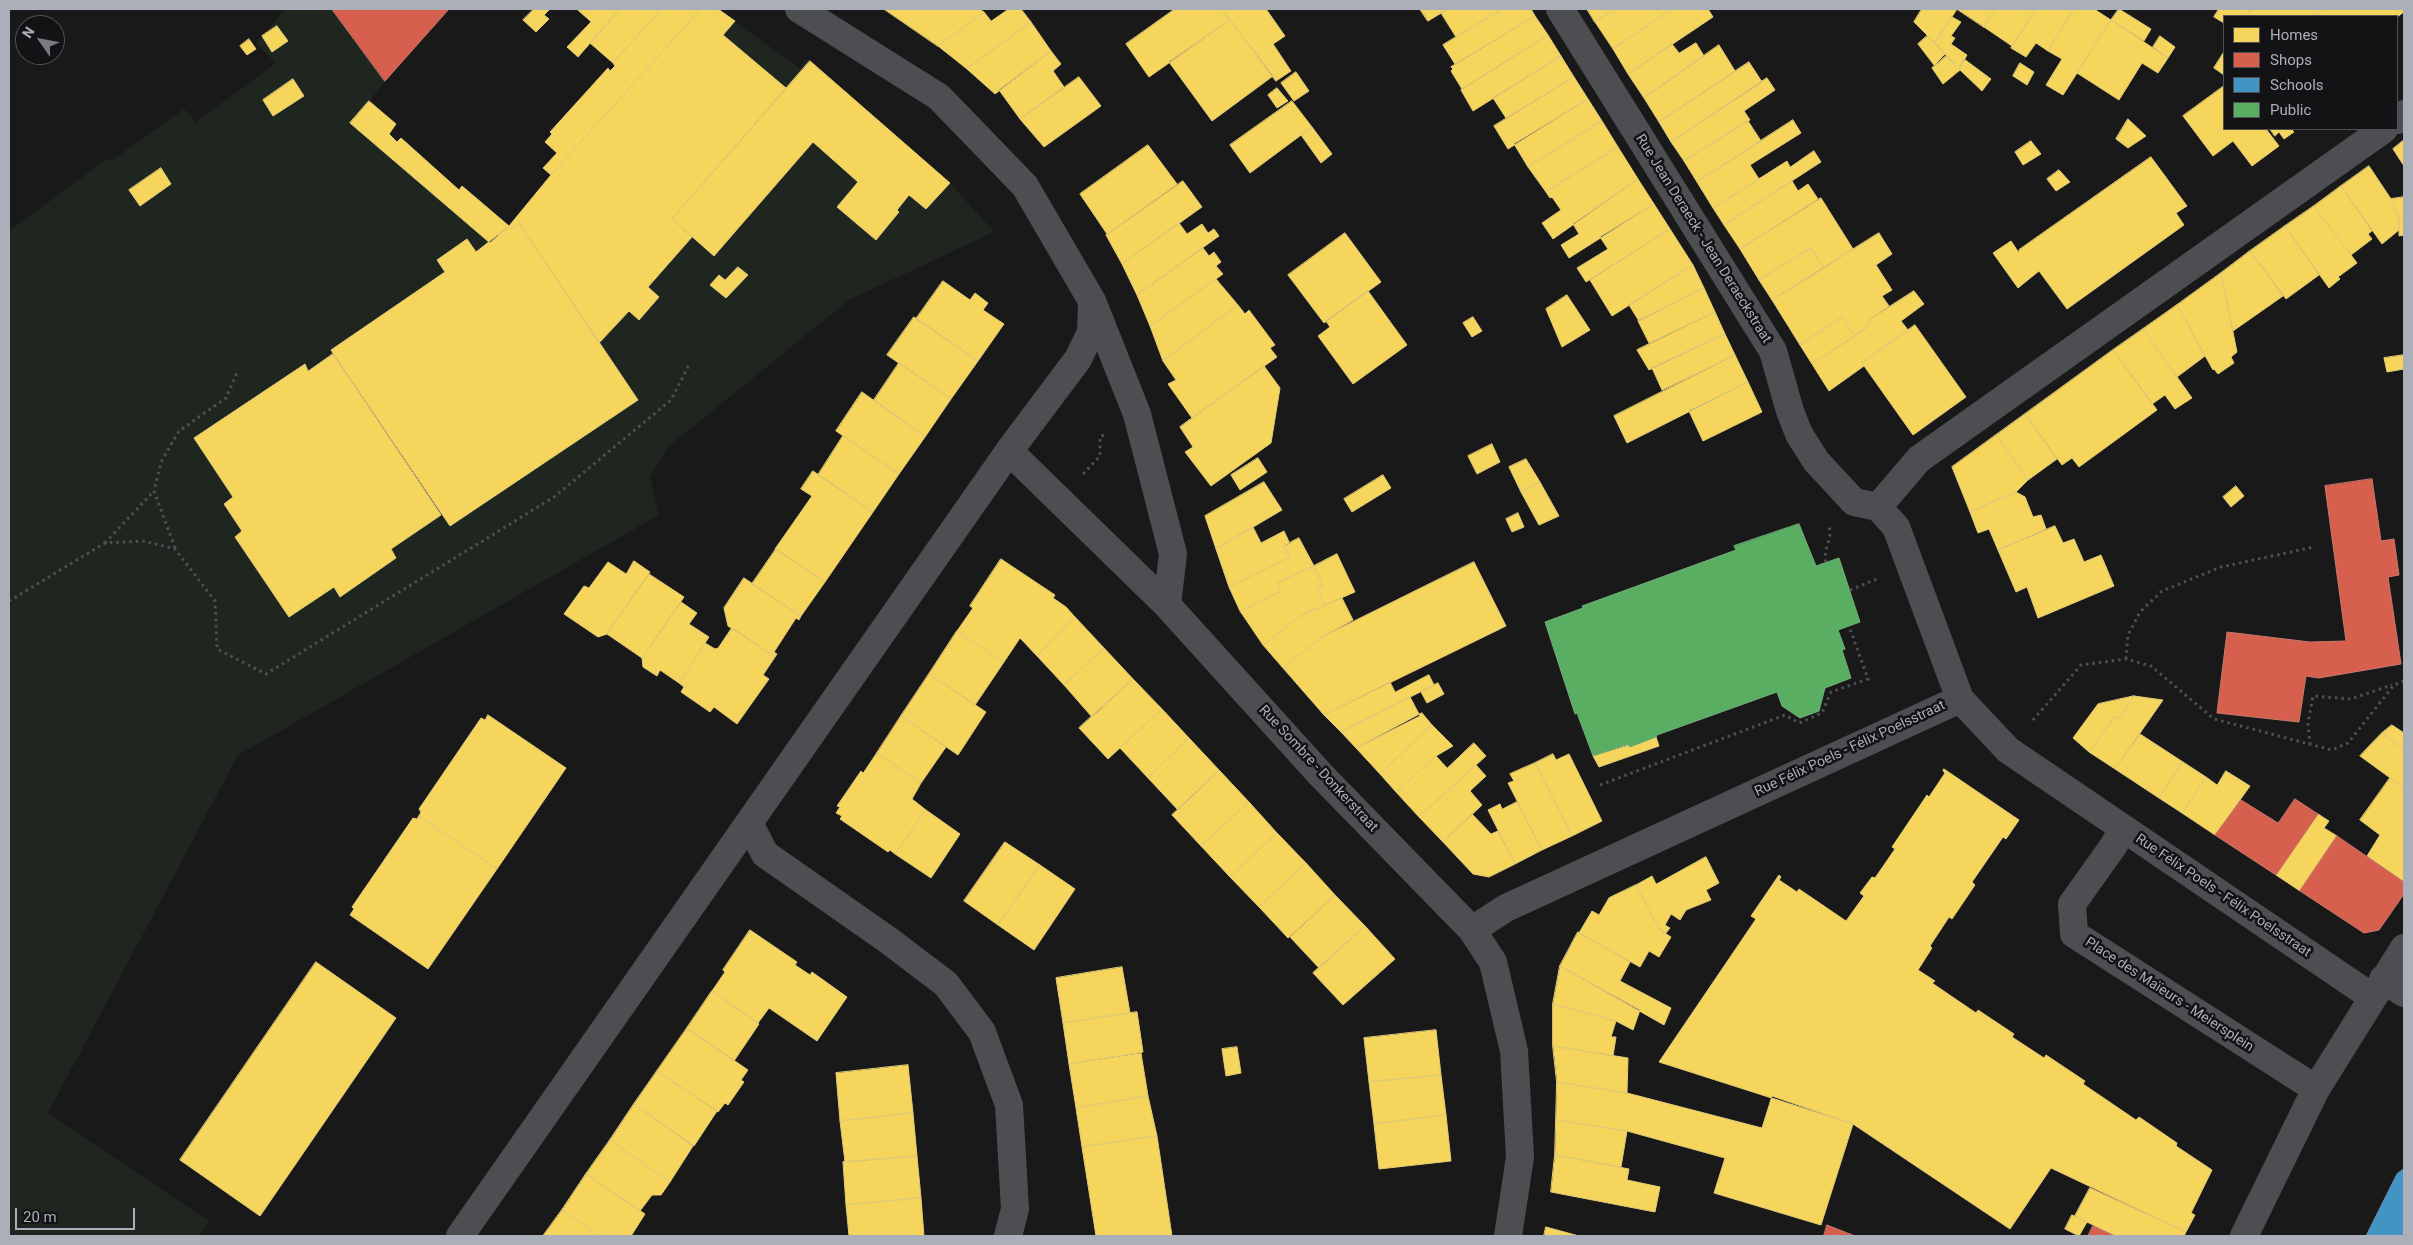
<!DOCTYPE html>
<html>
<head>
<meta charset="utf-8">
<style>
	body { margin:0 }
	#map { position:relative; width:2413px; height:1245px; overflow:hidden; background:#191919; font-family:Roboto,sans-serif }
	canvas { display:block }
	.frame { position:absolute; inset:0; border:10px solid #abafb9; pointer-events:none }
	.legend { position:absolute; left:2223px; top:15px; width:175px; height:115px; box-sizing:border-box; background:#131315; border:1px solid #505157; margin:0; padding:6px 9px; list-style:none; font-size:15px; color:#abafb9 }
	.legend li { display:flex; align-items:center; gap:10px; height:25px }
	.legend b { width:25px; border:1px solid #505157 }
	.north { position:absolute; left:15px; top:15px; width:50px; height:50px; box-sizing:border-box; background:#131315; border:1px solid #505157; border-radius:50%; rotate:303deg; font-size:14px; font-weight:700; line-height:20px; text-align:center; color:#abafb9 }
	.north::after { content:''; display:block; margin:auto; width:18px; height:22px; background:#787a81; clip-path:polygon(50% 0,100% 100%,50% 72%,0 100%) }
	.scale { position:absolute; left:15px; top:1208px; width:120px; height:22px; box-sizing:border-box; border:2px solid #abafb9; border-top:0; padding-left:6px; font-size:15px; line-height:18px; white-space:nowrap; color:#abafb9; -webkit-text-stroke:4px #131315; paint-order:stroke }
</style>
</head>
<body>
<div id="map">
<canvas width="2413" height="1245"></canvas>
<div class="frame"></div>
<ul class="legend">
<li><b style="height:14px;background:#f6d55c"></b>Homes</li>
<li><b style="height:14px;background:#d6604d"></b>Shops</li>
<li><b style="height:14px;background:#4393c3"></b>Schools</li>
<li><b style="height:14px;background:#5aae61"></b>Public</li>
</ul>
<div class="north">N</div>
<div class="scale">20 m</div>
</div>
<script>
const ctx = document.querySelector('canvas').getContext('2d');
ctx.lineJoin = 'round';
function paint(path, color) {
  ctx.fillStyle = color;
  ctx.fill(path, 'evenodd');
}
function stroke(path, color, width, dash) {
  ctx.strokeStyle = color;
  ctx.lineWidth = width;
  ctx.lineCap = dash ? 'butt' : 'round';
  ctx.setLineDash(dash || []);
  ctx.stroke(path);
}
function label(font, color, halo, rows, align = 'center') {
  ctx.font = font + ' Roboto,sans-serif';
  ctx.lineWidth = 5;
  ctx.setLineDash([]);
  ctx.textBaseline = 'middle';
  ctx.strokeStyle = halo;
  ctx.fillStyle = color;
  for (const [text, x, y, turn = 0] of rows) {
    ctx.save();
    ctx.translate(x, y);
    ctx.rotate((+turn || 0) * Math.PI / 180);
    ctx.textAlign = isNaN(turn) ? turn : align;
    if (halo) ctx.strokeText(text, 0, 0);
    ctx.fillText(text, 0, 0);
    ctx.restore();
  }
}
const green = new Path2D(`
	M286,9H332L385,82L351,123L490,243L509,226L551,175L701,9H718L799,68L808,59L810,61L950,183L994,232L849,300L668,447L650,477L659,515L238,755L48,1113L209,1221L199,1236H9V231L107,159L111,161L184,109L196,122L276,63L256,43Z`);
const homes = new Path2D(`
	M534,9H550L544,15L549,19L536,32L523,20Z
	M577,9H620L578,57L567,47L591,22Z
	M620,9H662L613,63L590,43Z
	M662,9H701L551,175L543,168L557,153L545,142L552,134L550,132L608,68L610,71L615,66L613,63Z
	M701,9H718L735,21L723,35L786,88L672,219L692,237L648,287L659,297L639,320L629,311L599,343L519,223L512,229L509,226L551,175Z
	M884,9H979L984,12L938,46Z
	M1009,9H1021L1031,22L967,69L938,46L984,12L991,21Z
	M1175,9H1222L1230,20L1149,77L1126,44Z
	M1222,9H1266L1285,36L1273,44L1291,71L1276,81Z
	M1420,9H1448L1428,21Z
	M1448,9H1502L1456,37L1441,13Z
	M1502,9H1531L1535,16L1455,64L1443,45Z
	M1587,9H1615L1595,22Z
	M1615,9H1672L1613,49L1595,22Z
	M1672,9H1708L1713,17L1628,74L1613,49Z
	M1922,9H1957L1935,43L1914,22Z
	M1957,9H1996L1984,27Z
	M1996,9H2036L2012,46L1984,27Z
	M2036,9H2074L2048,51L2036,43L2026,57L2011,48Z
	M2074,9H2094L2111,20L2063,95L2046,85L2062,59L2048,51Z
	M2119,9L2151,29L2144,41L2111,20Z
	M2219,9H2251L2247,16H2224V23L2214,17Z
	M2251,9H2322L2312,16H2247Z
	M2322,9H2404V12L2397,17L2312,16Z
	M1535,16L1548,35L1462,89L1451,71L1453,69L1451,67Z
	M1952,17L1961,22L1951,36L1955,38L1951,44L1967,55L1959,69L1935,43Z
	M1230,20L1273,76L1212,121L1169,62Z
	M2111,20L2168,58L2158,73L2142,63L2119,100L2077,73Z
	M1031,22L1051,51L995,94L967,69Z
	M277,26L288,41L272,52L262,36Z
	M1548,35L1561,56L1473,111L1461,90Z
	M1927,36L1945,54L1934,65L1918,44Z
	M2160,36L2175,47L2168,58L2153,47Z
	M249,39L256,49L247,55L240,46Z
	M1696,43L1704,56L1644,98L1628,74L1672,44L1679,53Z
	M1719,45L1735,71L1659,122L1644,98Z
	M1051,51L1061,64L1053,71L1064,87L1020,119L999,90Z
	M2224,52V75L2214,68Z
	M1561,56L1574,77L1506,118L1493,98Z
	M1946,56L1960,70L1943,84L1932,68Z
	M1964,59L1991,79L1982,91L1959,69Z
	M810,61L950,183L926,209L909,195L897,210L899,212L876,240L837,207L858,182L813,142L714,256L672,219Z
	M1749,62L1762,82L1671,142L1659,122Z
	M2020,63L2034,72L2027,85L2013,76Z
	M1296,72L1309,91L1294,101L1281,83Z
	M1079,77L1101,106L1044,147L1020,119Z
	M1574,77L1588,99L1508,149L1494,126Z
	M1767,78L1775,90L1744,111L1750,120L1684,161L1671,142Z
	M293,79L304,96L273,116L263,100Z
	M2224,86V129H2266L2279,146L2252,166L2233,141L2213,156L2183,116Z
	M1277,88L1288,101L1277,108L1268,95Z
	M1588,99L1602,121L1528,167L1514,144Z
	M369,101L396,124L389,134L397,142L401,138L459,190L462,186L509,226L490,243L350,123Z
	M1292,101L1312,127L1250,173L1230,145Z
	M2128,119L2146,136L2128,148L2116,139Z
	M1793,120L1801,133L1750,165L1759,179L1713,208L1697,182Z
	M1602,121L1618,147L1546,192L1528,167Z
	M1748,121L1761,141L1697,182L1684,161Z
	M1312,127L1332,154L1321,163L1301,135Z
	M2270,129H2291L2294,132L2284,139L2279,132L2275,136Z
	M2404,140V166L2393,149Z
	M2031,141L2041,154L2023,165L2015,152Z
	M1148,145L1177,184L1107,234L1080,194Z
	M1618,147L1638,179L1553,239L1542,223L1561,210L1552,197L1550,198L1546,192Z
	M1814,151L1821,162L1724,225L1713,208L1787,161L1790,167Z
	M2151,157L2187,206L2176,213L2184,225L2067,309L2039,271L2018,288L1993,253L2011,241L2019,253V250Z
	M2369,166L2391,199L2399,217V230L2382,244L2341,186Z
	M161,168L171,184L140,206L129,190Z
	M2059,170L2070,182L2056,191L2047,179Z
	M1638,179L1654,204L1569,258L1561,245L1579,234L1573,224Z
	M1183,181L1202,207L1122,264L1106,235Z
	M1792,181L1798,191L1808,184L1818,199L1740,249L1724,225Z
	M2341,186L2372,231L2368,234L2372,239L2351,255L2314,206Z
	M2404,197V216L2399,217L2391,199Z
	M1821,198L1853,249L1824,268L1811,248L1759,280L1740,249Z
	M1654,204L1670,229L1586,282L1577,268L1608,249L1600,237Z
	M2314,206L2357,263L2338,277L2340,279L2329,288L2285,226Z
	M2404,216V235L2399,236V217Z
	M519,223L638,400L450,526L331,350L445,272L437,260L467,239L476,252L509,226L512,229Z
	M1179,223L1187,234L1202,224L1208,233L1214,229L1219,236L1137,295L1122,264Z
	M2285,226L2319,275L2286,299L2250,251Z
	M1670,229L1693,265L1612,316L1590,280Z
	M1345,233L1381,282L1324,323L1288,275Z
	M1879,233L1892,254L1876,265L1892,290L1882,296L1889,306L1869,320L1871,323L1867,325L1868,327L1855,336L1842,317L1800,345L1772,300Z
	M1203,248L1209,256L1214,252L1221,262L1216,266L1223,274L1150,326L1137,295Z
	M1811,248L1824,268L1772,300L1759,280Z
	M2250,251L2283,296L2233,331L2221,273Z
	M1693,265L1704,288L1639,321L1629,305Z
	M738,267L748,275L726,298L710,285L719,275L725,280Z
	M2221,273L2237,352L2231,357L2234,363L2218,374L2214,369L2213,370L2177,305Z
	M1216,279L1238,305L1163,361L1150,326Z
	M943,281L970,300L975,293L988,303L983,310L1004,324L978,361L916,319Z
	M1704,288L1715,312L1649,343L1638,321Z
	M1368,291L1407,345L1353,384L1318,336L1330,327L1326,321Z
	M1914,291L1924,304L1901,321L1908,330L1862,363L1864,366L1829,391L1812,364L1868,327L1867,325L1871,323L1869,320Z
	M1567,295L1590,330L1562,347L1546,309Z
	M1238,305L1245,314L1249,310L1275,345L1270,348L1277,357L1192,418L1168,384L1176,380L1163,361Z
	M2177,305L2205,356L2177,377L2143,329Z
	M1715,312L1725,334L1649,370L1637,350Z
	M914,317L978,361L951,399L887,355Z
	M1473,317L1482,331L1472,337L1463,323Z
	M1842,317L1855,336L1812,364L1800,345Z
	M1915,325L1966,397L1913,435L1862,363Z
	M2143,329L2192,398L2175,409L2165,395L2152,404L2113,350Z
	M1725,334L1735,355L1662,390L1652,368Z
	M2113,350L2157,410L2079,467L2072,458L2062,465L2025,414Z
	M333,354L441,515L391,549L396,558L340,597L334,587L289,617L235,537L242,531L224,504L233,497L194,438L305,364L308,371Z
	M1735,355L1748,382L1627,443L1614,416Z
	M2404,355V369L2387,372L2384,358Z
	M899,363L951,399L925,437L874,400Z
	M1264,366L1280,388L1271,443L1211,486L1185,452L1193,447L1180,427Z
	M1748,382L1762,412L1703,441L1689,411Z
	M862,392L925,437L899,474L836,431Z
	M2025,414L2057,459L2028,480L1996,435Z
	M1996,435L2028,480L2016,492L1970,512L1952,467Z
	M843,436L899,474L873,512L818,475Z
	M1492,444L1500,462L1477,474L1468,456Z
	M1258,458L1267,472L1240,490L1231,475Z
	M1526,459L1540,482L1521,492L1509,467Z
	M813,471L873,512L825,582L775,549L812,496L801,489Z
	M1383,475L1391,488L1352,512L1344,499Z
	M1264,482L1282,510L1216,549L1205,516Z
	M1540,482L1559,516L1539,525L1521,492Z
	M2236,486L2244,496L2231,507L2223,497Z
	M2016,492L2025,497L2033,517L2041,515L2046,529L1998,550L1989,529L1978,533L1970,512Z
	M1518,513L1524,527L1512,532L1506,519Z
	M2055,526L2063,543L2074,539L2084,562L2101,555L2114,586L2038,618L2027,587L2016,592L1998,550Z
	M1253,527L1261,543L1284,531L1290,544L1284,546L1290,557L1229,587L1216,549Z
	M1299,538L1314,566L1277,583L1281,591L1240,611L1229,587L1290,557L1284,546Z
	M776,549L825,582L801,616L752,584Z
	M1337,554L1355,592L1325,605L1317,588L1323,585L1314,566Z
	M1001,559L1055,595L1053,598L1066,607L1075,617L1037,656L1020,638L1004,662L957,631L973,608L970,606Z
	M634,561L650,572L607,634L598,637L564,614L584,586L589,588L608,562L626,574Z
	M1474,562L1506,626L1324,715L1283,668L1320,638Z
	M1314,566L1323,585L1317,588L1325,605L1302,615L1263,645L1240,611L1281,591L1277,583Z
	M649,574L684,597L642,658L607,634Z
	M744,578L801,616L799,620L796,618L774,652L777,654L775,657L728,626L724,608Z
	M1342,598L1353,620L1320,638L1283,668L1263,645L1302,615Z
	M681,602L697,613L689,624L709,637L679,683L660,670L657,676L643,667L642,658Z
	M1075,617L1104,648L1064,685L1037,656Z
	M732,628L775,657L763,675L769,679L737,724L714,707L710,712L681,692L684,687L679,683L705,643L715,649L718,648Z
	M957,631L1004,662L975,705L929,674Z
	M1104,648L1133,679L1092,717L1064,685Z
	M929,674L986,712L958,755L901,716Z
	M1429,675L1434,685L1341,732L1324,715L1390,682L1395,692Z
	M1133,679L1162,709L1108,759L1079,728Z
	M1438,683L1444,694L1427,703L1421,692Z
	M2134,696L2163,700L2115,769L2089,752L2115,716L2119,718Z
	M2134,696L2119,718L2115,716L2089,752L2073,738L2098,704Z
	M1410,697L1420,716L1356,748L1341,732Z
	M1162,709L1189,738L1148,778L1120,748Z
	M1422,713L1432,725L1380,774L1356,748Z
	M488,715L566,768L497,869L419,816L421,812L419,809L481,718L485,720Z
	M901,716L946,747L921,783L877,753Z
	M1432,725L1453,746L1436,756L1396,792L1380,774Z
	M2392,725L2404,733V750L2382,733Z
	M2382,733L2404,750V788L2360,756Z
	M2140,734L2183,762L2159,798L2115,769Z
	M1656,737L1659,746L1599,767L1593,756Z
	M1189,738L1219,770L1178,810L1148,778Z
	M1474,743L1486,756L1419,817L1396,792L1436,756L1447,768Z
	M877,753L921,783L912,799L926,810L895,854L890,850L888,852L840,819L842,816L836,813L840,807L837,806L861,771L863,773Z
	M1553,754L1556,760L1569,754L1602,821L1572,836L1535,763Z
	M2183,762L2206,777L2182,813L2159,798Z
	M1535,763L1572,836L1542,850L1508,783L1514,781L1510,774Z
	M1476,765L1486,776L1470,791L1482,805L1443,842L1419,817Z
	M1944,769L2019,820L2006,839L2003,837L1972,882L1975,885L1952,919L1949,917L1930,946L1932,948L1918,970L1935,981L1932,983L1976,1013L1978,1010L2014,1034L2012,1037L2044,1058L2046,1055L2085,1081L2083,1084L2136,1120L2139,1117L2177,1143L2176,1146L2212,1170L2191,1213L2195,1215L2186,1232L2051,1168L2010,1229L1853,1124L1659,1062L1756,919L1751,916L1779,875L1781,877L1779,880L1797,892L1799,889L1846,921L1864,896L1860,893L1872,877L1875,878L1895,849L1892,847L1927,795L1929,797L1945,773L1943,771Z
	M1219,770L1249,802L1201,846L1172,815Z
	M2226,771L2250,786L2215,835L2182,813L2206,777L2217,785Z
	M2390,778L2404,788V882L2367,856L2380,835L2360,820Z
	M1249,802L1277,833L1230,877L1201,846Z
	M1517,802L1542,850L1515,864L1488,810L1500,804L1502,809Z
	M926,810L960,834L931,878L895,854Z
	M1472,814L1491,834L1498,831L1515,864L1489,877L1473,874L1443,842Z
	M2318,814L2329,821L2324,828L2337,836L2300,891L2276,875Z
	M419,816L497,869L428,969L350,915L354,909L352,907L413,818L417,819Z
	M1277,833L1306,863L1259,907L1230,877Z
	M1005,842L1040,865L998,925L964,901Z
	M1706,857L1719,883L1706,890L1711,900L1686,910L1680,920L1671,914L1665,925L1670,928L1666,933L1660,930L1636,885L1652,876L1656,884Z
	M1306,863L1335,895L1288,938L1259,907Z
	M1040,865L1075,889L1034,950L998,925Z
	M1636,885L1660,930L1671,937L1659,957L1649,951L1640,967L1579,933L1592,911L1599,915L1609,898Z
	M1335,895L1365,926L1319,968L1290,937Z
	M1365,926L1395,959L1343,1005L1313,973Z
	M750,930L797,962L795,965L810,975L812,972L847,997L817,1041L769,1008L758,1023L712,991L725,972L723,970Z
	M1578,932L1630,962L1620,981L1671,1008L1664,1025L1560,966Z
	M316,962L396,1018L260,1216L180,1160Z
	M1560,966L1640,1010L1633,1030L1616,1021L1553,1004Z
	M1122,967L1130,1013L1063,1023L1056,978Z
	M712,991L759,1024L734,1061L687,1028Z
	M1553,1004L1616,1021L1611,1037H1616L1613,1056L1553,1046Z
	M1137,1012L1143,1052L1069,1064L1063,1023Z
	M687,1028L748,1070L741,1080L744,1082L728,1105L725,1103L718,1112L657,1071Z
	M1436,1030L1441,1075L1369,1082L1364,1038Z
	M1553,1046L1628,1058L1627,1093L1557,1082Z
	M1237,1047L1241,1073L1226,1076L1222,1049Z
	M1141,1053L1148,1096L1076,1108L1069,1064Z
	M908,1065L913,1113L840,1121L836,1073Z
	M657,1071L717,1111L694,1146L634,1104Z
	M1441,1075L1446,1115L1374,1124L1369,1082Z
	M1557,1082L1627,1093L1762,1128L1772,1096L1853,1124L1821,1225L1714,1193L1725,1158L1627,1131L1556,1120Z
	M1148,1096L1157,1136L1082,1147L1076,1108Z
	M634,1104L693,1146L670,1182L610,1140Z
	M913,1113L917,1156L845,1162L840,1121Z
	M1446,1115L1451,1161L1379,1169L1374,1124Z
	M1556,1120L1627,1131L1621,1167L1555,1155Z
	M1157,1136L1172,1236H1096L1082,1147Z
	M610,1140L670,1182L661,1195H652L640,1211L586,1174Z
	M1555,1155L1629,1169L1627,1180L1660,1187L1655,1212L1551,1192Z
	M917,1156L921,1198L846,1205L843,1162Z
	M586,1174L645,1214L631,1236H600L562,1210Z
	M2090,1188L2186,1232L2184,1236H2115L2075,1216Z
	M921,1198L924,1236H849L846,1205Z
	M562,1210L600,1236H543Z
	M2072,1215L2087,1222L2079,1236L2065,1229Z
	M1546,1227L1579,1236H1544Z`);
const shops = new Path2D(`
	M332,9H449L385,81Z
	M2372,479L2381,541L2394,539L2399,575L2388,577L2401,664L2319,678L2306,676L2299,722L2217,713L2227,632L2310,642L2346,641L2325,486Z
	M2295,799L2318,814L2276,875L2215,835L2241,800L2278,823Z
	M2337,836L2404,882V894L2379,930L2364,933L2300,891Z
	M1827,1225L1855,1236H1824Z
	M2093,1226L2115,1236H2088Z`);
const schools = new Path2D(`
	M2404,1169V1236H2366L2397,1174Z`);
const public = new Path2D(`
	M1799,524L1816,566L1839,558L1860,622L1838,630L1845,649L1842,650L1851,678L1825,688L1819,711L1800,718L1782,706L1777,692L1657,735L1656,737L1630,747L1628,744L1593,756L1577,713L1575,714L1545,622L1583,608L1582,606L1736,550L1734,546Z`);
const path = new Path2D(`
	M1083,474L1100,456V437L1107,433
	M105,543L154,491
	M175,548L154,491L161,462L179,431L226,398L237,373
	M1826,562C1822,551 1833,539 1829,527
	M1850,590L1877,579
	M9,601L105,543L143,541L175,549L215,601L217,649L266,674L554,497L671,400L689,365
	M2126,659L2128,635L2140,612L2162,591L2221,567L2314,547
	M2033,720L2081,665L2126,659L2151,666L2214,719L2332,750L2348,743L2394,685L2404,681
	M2310,745L2308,723L2313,696L2351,699L2392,685
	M1600,785L1785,715L1799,723L1822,713L1831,692L1868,679L1849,626`);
const minor = new Path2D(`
	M799,9L939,97L1025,186L1092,301L1137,414L1173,554L1167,605
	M1560,9L1773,351L1790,411L1799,434L1816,461L1854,502L1878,507
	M2397,120L2404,114
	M1009,451L1167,605L1321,775L1472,930L1493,962L1514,1051L1520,1157L1508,1236
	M1878,507L1896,527L1960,699L2008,750L2372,997
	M1878,507L1919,459L2384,129
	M749,823L765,854L888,940L946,984L982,1032L1009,1105L1015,1209L1008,1236
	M2123,828L2114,845L2072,904L2074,934L2316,1089
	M1472,930L1506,908L1960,699
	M2383,979L2404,993
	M460,1236L1009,451L1078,359L1091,332L1092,301
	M2244,1236L2316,1089L2404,948`);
const streetNames = [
	["Rue Jean Deraeck - Jean Deraeckstraat",1703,239,58],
	["Rue Félix Poels - Félix Poelsstraat",1850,749,-25],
	["Rue Sombre - Donkerstraat",1318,769,47],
	["Rue Félix Poels - Félix Poelsstraat",2223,896,34],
	["Place des Maïeurs - Meiersplein",2169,995,33]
];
paint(green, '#1f2620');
paint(homes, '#f6d55c');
stroke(homes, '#e0ca78', 1);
paint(shops, '#d6604d');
stroke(shops, '#c9786d', 1);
paint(schools, '#4393c3');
stroke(schools, '#629bc0', 1);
paint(public, '#5aae61');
stroke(public, '#72ae7b', 1);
stroke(path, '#4f5053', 3, [2.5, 4]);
stroke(minor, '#4d4e52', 28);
label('14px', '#abafb9', '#131315', streetNames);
</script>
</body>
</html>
